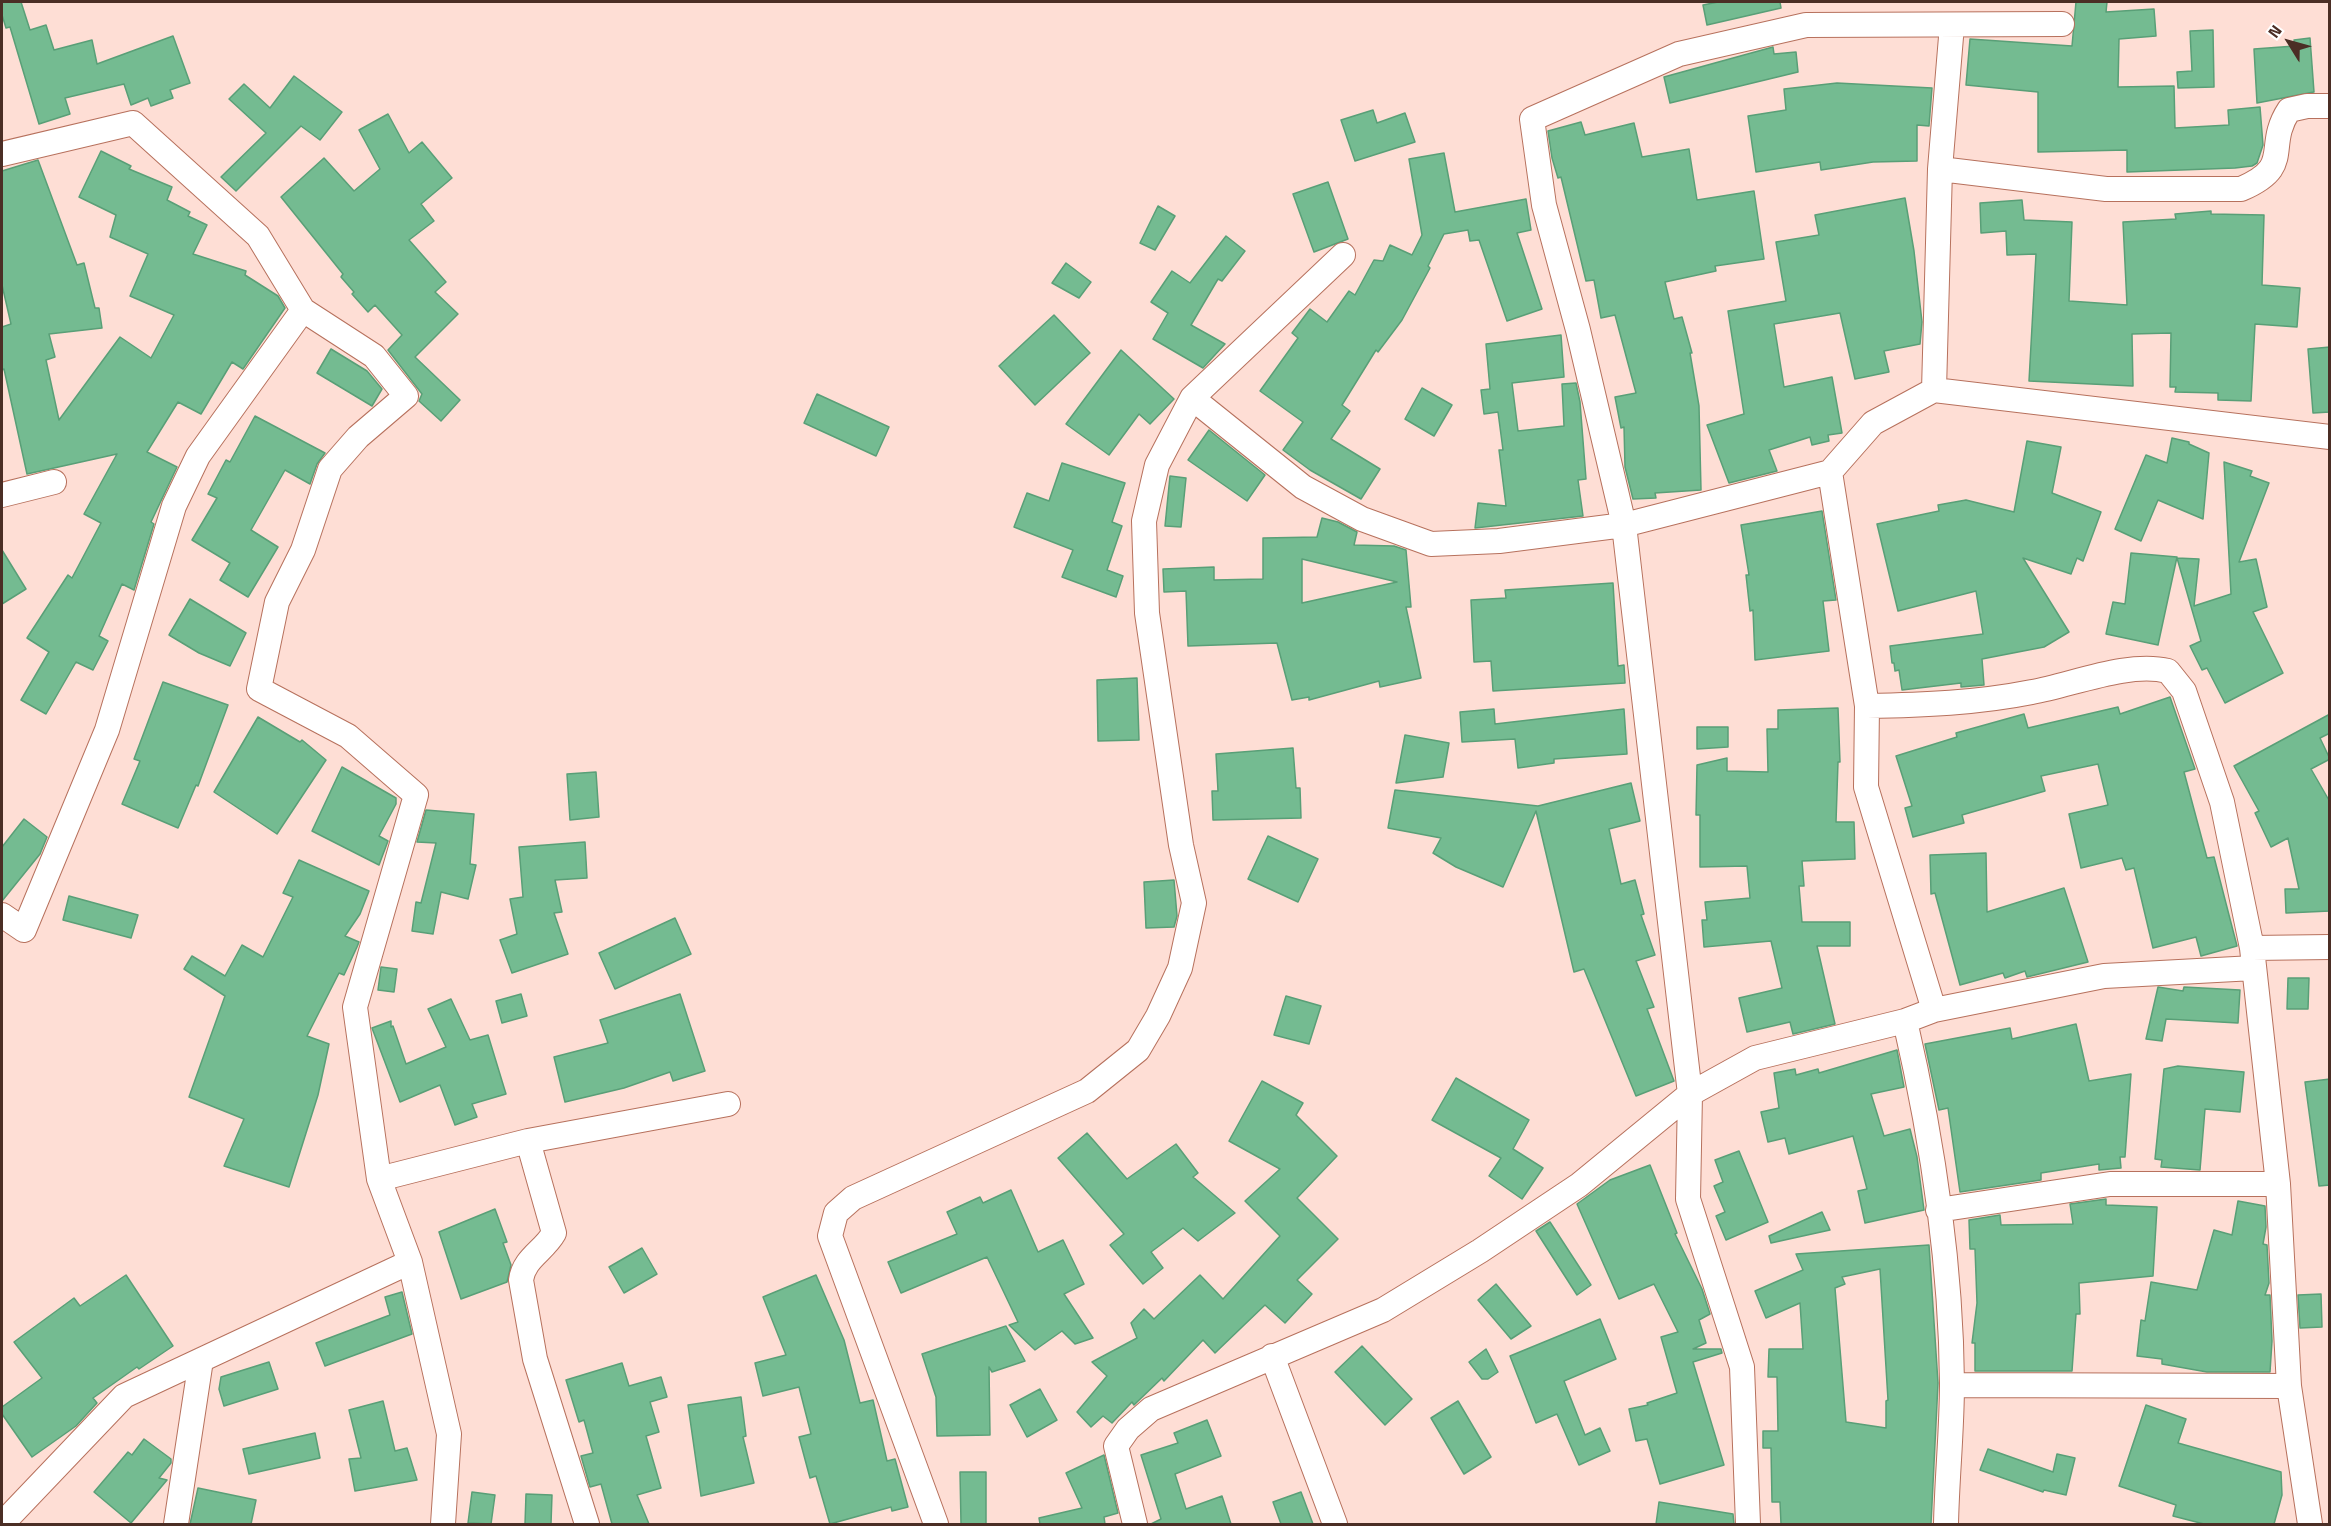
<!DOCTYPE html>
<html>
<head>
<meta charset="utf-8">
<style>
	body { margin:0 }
	#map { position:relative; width:2331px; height:1526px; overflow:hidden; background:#feded5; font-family:"Titillium Web",sans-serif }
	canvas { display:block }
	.frame { position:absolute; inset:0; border:3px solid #4b2e25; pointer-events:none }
	.north { position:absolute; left:2259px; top:12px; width:60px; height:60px; -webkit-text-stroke:4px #fff; paint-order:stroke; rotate:307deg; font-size:16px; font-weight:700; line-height:24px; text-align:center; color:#4b2e25 }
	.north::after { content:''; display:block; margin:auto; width:21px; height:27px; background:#4b2e25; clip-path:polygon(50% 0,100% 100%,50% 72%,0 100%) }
</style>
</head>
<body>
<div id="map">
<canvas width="2331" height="1526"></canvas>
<div class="frame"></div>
<div class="north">N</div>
</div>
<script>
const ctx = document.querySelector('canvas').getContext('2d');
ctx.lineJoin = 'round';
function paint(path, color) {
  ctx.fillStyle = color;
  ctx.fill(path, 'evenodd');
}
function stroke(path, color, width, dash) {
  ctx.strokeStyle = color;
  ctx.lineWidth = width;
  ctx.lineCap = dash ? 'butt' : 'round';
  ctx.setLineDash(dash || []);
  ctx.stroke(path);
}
const building = new Path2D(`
	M2,2H21L30,30L46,25L54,50L92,40L97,64L173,36L190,83L170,90L173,98L151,106L148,98L131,105L124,84L65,98L70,114L39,124L10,27L6,28L2,15Z
	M1718,2H1780L1781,8L1707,25L1703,5Z
	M2076,2H2107L2106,12L2154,9L2156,36L2119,39L2118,87L2174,86L2175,128L2229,125L2228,110L2260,107L2263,145L2257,163L2252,166L2235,168L2127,172V150L2038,152V92L1966,85L1970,39L2072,46Z
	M2213,30L2214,87L2178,88L2177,72L2192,71L2190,31Z
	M2310,38L2314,92L2257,103L2254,49L2295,46L2294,40Z
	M1773,47L1774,54L1796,52L1798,72L1670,103L1664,77Z
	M294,76L342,112L320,140L301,126L236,191L221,177L266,133L229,99L244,84L270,108Z
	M1837,83L1932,88L1929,126L1917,125V161L1873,162L1821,170L1820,162L1756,172L1748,116L1786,110L1784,89Z
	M1373,110L1377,123L1405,113L1415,142L1355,161L1341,120Z
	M388,114L409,153L422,142L452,178L421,204L434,221L409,240L446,282L435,292L458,314L415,357L460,400L441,421L419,401L422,394L388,350L402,335L375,305L368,312L352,294L354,292L341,277L343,274L281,197L324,158L354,191L380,169L359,130Z
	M1581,122L1585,135L1634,123L1642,157L1689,149L1697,200L1754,191L1764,259L1715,266L1716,271L1665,282L1674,319L1682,317L1692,353H1690L1699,406L1701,490L1655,493L1656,498L1633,499L1625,467L1624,427L1621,428L1615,397L1636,393L1615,315L1601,318L1594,280L1586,281L1561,177L1558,178L1552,158L1548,131Z
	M101,151L131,166L129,169L172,187L167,200L190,212L188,216L207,225L193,254L246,271L245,275L278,296L285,308L243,369L232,362L201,414L178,402L147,452L177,467L151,522L154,524L134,590L122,584L99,636L108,641L93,670L76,662L46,714L21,700L49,652L27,638L68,575L72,578L101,523L84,514L117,454L27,474L4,369L2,370V327L11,324L2,285V171L38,160L77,265L84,263L95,308H99L102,328L49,334L55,357L46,360L59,420L120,337L151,358L174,315L130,296L148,254L110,237L116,215L79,197Z
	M1444,153L1455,212L1526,199L1531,230L1517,233L1542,309L1507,321L1479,240L1470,241L1468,230L1444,234L1428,266L1430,268L1402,320L1378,352L1376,350L1342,405L1350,411L1331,439L1380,469L1361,499L1310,470L1283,450L1303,422L1260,391L1298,338L1292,333L1310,309L1327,322L1349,291L1355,295L1374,260L1383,261L1390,245L1412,255L1422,235L1409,159Z
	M1328,182L1348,239L1314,252L1293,194Z
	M1905,198L1914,251L1922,322L1920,344L1884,351L1889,372L1855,379L1840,313L1774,324L1784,387L1832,377L1842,433L1828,435L1829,441L1812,445L1810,437L1769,450L1777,471L1729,483L1707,425L1744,414L1728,311L1786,301L1776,242L1819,235L1815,215Z
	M2022,200L2024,220L2072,222L2069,301L2127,305L2123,222L2176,219L2175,214L2211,211V214L2264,215L2262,285L2300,288L2297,327L2255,324L2251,401L2218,400V393L2175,392L2176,387H2170L2171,333L2132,334L2133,386L2029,381L2036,254L2007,255L2006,231L1981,233L1980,203Z
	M1158,206L1175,216L1155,250L1140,243Z
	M1226,236L1245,251L1222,281L1218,279L1191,325L1225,344L1203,368L1153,339L1168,313L1151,302L1172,271L1190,283Z
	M1066,263L1091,282L1079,298L1052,283Z
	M1054,315L1090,353L1035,405L999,366Z
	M1561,335L1564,377L1512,383L1518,431L1564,426L1562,384L1576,383L1580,402L1586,479L1578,480L1583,516L1475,528L1478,503L1506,506L1499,450H1503L1498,412L1484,414L1481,390L1490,389L1486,344Z
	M2330,347V412L2313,413L2308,349Z
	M331,349L367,371L382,389L372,406L317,373Z
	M1121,350L1174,399L1150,424L1139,414L1109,455L1066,424Z
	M1422,388L1452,405L1434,436L1405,419Z
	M817,394L889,427L876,456L804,423Z
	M255,416L325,453L317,464L310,484L285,470L251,530L278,547L248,597L220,580L230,563L192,540L217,498L208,494L226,460L230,462Z
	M1209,430L1265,475L1247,501L1188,460Z
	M2172,438L2189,442V444L2209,453L2203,519L2158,500L2141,541L2115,529L2146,455L2167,463Z
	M2027,441L2061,447L2052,493L2101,512L2083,561L2077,558L2071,574L2023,558L2069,632L2044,647L1982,659L1984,685L1961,687V683L1902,690L1899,670L1895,671L1894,663H1892L1890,646L1983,634L1976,591L1898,611L1877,524L1939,511L1938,505L1966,500L2014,512Z
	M2224,462L2252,471L2250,476L2269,483L2239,562L2256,559L2267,607L2253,612L2283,673L2225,703L2207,668L2202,670L2190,646L2201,641L2177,558L2199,559L2194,606L2231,594Z
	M1062,463L1125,483L1112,522L1122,526L1107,570L1123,576L1116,597L1062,577L1073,550L1014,527L1027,493L1049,501Z
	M1170,476L1186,478L1181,527L1165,526Z
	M1822,511L1836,600L1823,601L1829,651L1755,660L1753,610L1750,611L1746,575H1749L1741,525Z
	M1322,518L1338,522L1357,532L1354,545L1394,546L1406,550L1411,607H1406L1421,678L1380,687L1379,681L1309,700V697L1292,700L1277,643L1188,646L1186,591L1164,592L1163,569L1214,567V580L1263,579V538L1317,537ZM1302,559L1397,582L1302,603Z
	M2,550L26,589L2,604Z
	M2131,553L2177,557L2158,645L2106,634L2113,602L2125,604Z
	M1613,583L1618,666L1624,665L1625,683L1493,691L1491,661L1474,662L1471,600L1506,598L1505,590Z
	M190,599L246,633L230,666L199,653L169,635Z
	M1137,678L1139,740L1098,741L1097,680Z
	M163,682L228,705L198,786L196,785L178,828L122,804L140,761L134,759Z
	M2170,697L2195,769L2184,772L2207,858L2214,857L2237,946L2201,956L2196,937L2153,948L2134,868L2126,870L2122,858L2081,868L2069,814L2108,805L2098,764L2041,776L2045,791L1962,815L1964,823L1913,837L1905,808L1912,806L1896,756L1957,737L1956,733L2024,714L2028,728L2118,707L2120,714Z
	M1838,708L1840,762H1838L1836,822H1854L1855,859L1802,861L1804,886H1799L1802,922H1850V946H1817L1835,1024L1793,1034L1790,1022L1747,1032L1739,998L1782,988L1771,941L1704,947L1702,920H1707L1705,902L1750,898L1747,866L1700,867V815H1696L1697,765L1727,758V771L1768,772L1767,729H1778V710Z
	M1494,709L1495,724L1624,709L1627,754L1554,759V763L1518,768L1515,739L1462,742L1460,712Z
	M2330,714V733L2320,738L2330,759L2311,769L2330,802V911L2286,913L2285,889H2299L2288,838L2271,847L2255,813L2259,811L2234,766Z
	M258,717L300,742L302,740L326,760L277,834L214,792Z
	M1697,727H1728V747L1697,749Z
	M1405,735L1449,743L1443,777L1396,783Z
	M1293,748L1296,788H1300L1301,818L1213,820L1212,791H1218L1216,754Z
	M342,767L396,798V804L379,836L388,841L379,865L312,831Z
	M596,772L599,817L570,820L567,774Z
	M1631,783L1640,821L1609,829L1621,884L1635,880L1644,914L1641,915L1655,955L1636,961L1654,1007L1647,1009L1674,1081L1636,1096L1584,969L1574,972L1536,811L1503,887L1456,867L1433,853L1441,838L1388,828L1395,790L1538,806Z
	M426,810L474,814L470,864L476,865L468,899L441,892L433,934L412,931L416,902L421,903L436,843L417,842Z
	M24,819L47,837L40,854L2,901V847Z
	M1268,836L1318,859L1298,902L1248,879Z
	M585,842L587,878L555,880L562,912L554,913L568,954L512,973L500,940L517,934L510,899L523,897L519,847Z
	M1986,853L1987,912L2064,888L2088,962L2027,977L2025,971L2005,978L2003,973L1960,985L1935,893L1931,894L1930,855Z
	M299,860L369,891L360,914L345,936L359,942L357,947L344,975L339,973L307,1036L329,1044L318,1095L289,1187L224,1166L244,1119L189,1097L225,996L184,969L192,956L225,976L242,945L263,957L293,897L283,893Z
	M1174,880L1177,916L1174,927L1146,928L1144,882Z
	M69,896L138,915L131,938L63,920Z
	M675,918L691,954L615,989L599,953Z
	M381,967L397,969L394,992L378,990Z
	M2288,978H2309L2308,1009H2287Z
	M2158,987L2183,991L2184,987L2240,990L2238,1023L2166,1019L2162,1041L2146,1039Z
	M521,994L527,1016L502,1023L496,1001Z
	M680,994L705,1071L673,1081L670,1072L624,1088L565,1102L554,1057L608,1043L600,1020Z
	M1286,996L1321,1006L1309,1044L1274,1035Z
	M451,999L470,1040L488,1035L506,1094L472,1104L477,1117L455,1125L440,1085L400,1102L372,1028L391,1021V1027L393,1026L406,1064L446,1047L428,1009Z
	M2076,1024L2089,1081L2131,1074L2125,1157H2120L2121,1168L2099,1170V1164L2041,1173V1180L1960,1192L1948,1108L1939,1110L1925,1044L2010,1028L2012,1039Z
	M1897,1050L1904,1087L1871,1094L1884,1136L1910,1129L1917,1157L1924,1210L1865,1223L1858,1191L1867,1189L1853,1136L1789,1154L1785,1138L1768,1142L1761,1112L1779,1108L1774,1073L1795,1069L1796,1075L1818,1069L1819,1073Z
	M2178,1066L2244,1072L2240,1112L2205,1109L2200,1170L2161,1167L2162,1160L2155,1159L2164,1069Z
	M1456,1078L1529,1120L1513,1149L1543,1168L1522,1199L1489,1176L1501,1158L1432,1120Z
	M2330,1079V1185L2319,1186L2305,1082Z
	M1262,1081L1303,1103L1296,1115L1337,1156L1297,1198L1338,1239L1297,1280L1312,1294L1285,1323L1265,1305L1215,1353L1203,1340L1164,1381L1162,1378L1134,1405L1132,1402L1112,1423L1103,1416L1091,1427L1077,1412L1107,1376L1092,1362L1137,1338L1131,1323L1144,1309L1154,1319L1200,1275L1223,1299L1280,1236L1245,1201L1280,1169L1229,1141Z
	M1087,1133L1127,1179L1176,1144L1198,1173L1193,1177L1235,1213L1198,1241L1183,1228L1151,1252L1163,1268L1143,1284L1110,1245L1124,1234L1058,1158Z
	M1739,1151L1768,1222L1726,1240L1716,1216L1725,1212L1714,1186L1723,1182L1715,1160Z
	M1650,1165L1677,1233L1675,1234L1702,1289L1710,1314L1699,1320L1706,1343L1693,1349H1721L1722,1353L1693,1362L1724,1465L1660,1484L1647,1439L1636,1441L1629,1409L1648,1405L1647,1403L1677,1393L1661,1337L1678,1332L1654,1284L1619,1299L1577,1204L1610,1180Z
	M1011,1190L1038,1252L1063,1240L1084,1284L1064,1294L1093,1338L1075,1344L1062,1331L1035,1350L1009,1325L1018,1322L987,1257L901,1293L888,1262L957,1234L947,1212L980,1197L983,1203Z
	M2106,1199V1205L2157,1207L2153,1276L2079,1283L2080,1314H2076L2072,1371H1975V1343H1972L1977,1303L1975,1249H1970L1969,1220L2000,1215L2001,1225L2073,1224L2070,1204Z
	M2238,1201L2265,1206L2266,1227L2263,1244L2267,1245L2269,1283L2265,1295H2270L2272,1341L2270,1372H2207L2162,1364V1359L2137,1356L2141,1320L2145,1321L2151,1282L2197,1290L2214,1230L2232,1235Z
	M495,1209L507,1242L503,1243L511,1265L507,1282L461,1299L439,1232Z
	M1822,1212L1830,1230L1771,1243L1769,1236Z
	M1550,1222L1591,1285L1577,1295L1536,1231Z
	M1929,1245L1938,1383L1931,1524H1781L1780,1502H1772L1771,1448H1763V1431H1778L1777,1377H1768L1769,1349H1803L1800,1303L1766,1318L1755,1291L1803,1270L1796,1254ZM1880,1269L1888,1400L1886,1401V1428L1846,1422L1835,1288L1845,1284L1842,1277Z
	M642,1248L657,1274L624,1293L609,1267Z
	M126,1275L173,1346L139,1369L137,1367L93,1398L97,1403L76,1426L32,1457L2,1414V1407L42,1378L14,1342L74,1298L80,1306Z
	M816,1275L844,1340L860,1403L873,1400L887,1461L895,1459L908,1507L892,1511L891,1507L830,1524L816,1476L810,1478L799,1437L811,1434L799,1387L763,1396L755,1363L786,1355L763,1297Z
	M1496,1284L1531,1326L1511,1339L1478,1300Z
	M402,1292L412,1334L325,1366L316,1343L390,1315L385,1297Z
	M2321,1294L2322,1327L2300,1328L2298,1295Z
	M1600,1319L1616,1359L1564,1381L1585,1435L1600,1428L1610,1451L1579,1465L1557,1414L1536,1423L1510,1356Z
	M1006,1326L1025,1361L992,1372L989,1367L990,1435L937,1436L936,1397L922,1354Z
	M1362,1346L1412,1399L1385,1425L1335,1372Z
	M1486,1349L1498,1372L1488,1379H1482L1469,1362Z
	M269,1362L278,1389L224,1406L219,1389L221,1377Z
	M622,1363L629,1386L661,1377L667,1397L650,1402L659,1432L646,1436L661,1488L637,1495L649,1524H612L601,1484L590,1487L581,1456L593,1453L584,1420L579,1422L566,1380Z
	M1040,1389L1057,1420L1027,1437L1010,1405Z
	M741,1397L746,1436L743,1437L754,1483L701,1496L688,1405Z
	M383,1401L395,1451L407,1448L417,1480L355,1491L349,1459L361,1458L349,1410Z
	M1458,1401L1491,1457L1464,1474L1431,1418Z
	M2146,1405L2186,1419L2178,1443L2281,1472L2282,1495L2274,1524H2204L2173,1516L2176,1505L2119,1486Z
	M1207,1420L1221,1456L1175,1474L1186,1509L1222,1496L1231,1524H1151L1161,1519L1141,1455L1178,1443L1174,1433Z
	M315,1433L320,1458L249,1474L243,1449Z
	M144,1439L171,1459V1463L159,1478L167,1480L131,1523L94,1492L128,1452L132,1455Z
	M1988,1449L2053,1472L2057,1454L2075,1458L2066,1495L2044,1490L2043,1492L1980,1470Z
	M1104,1455L1118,1513L1104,1517L1105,1524H1040L1039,1518L1082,1508L1066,1473Z
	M960,1472H986V1524H961Z
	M198,1488L256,1500L251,1524H190Z
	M472,1492L495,1495L491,1524L468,1523Z
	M1301,1492L1313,1524H1281L1273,1502Z
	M526,1494L552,1495L551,1524H525Z
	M1659,1502L1733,1514L1734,1524H1656Z`);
const street = new Path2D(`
	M2062,24L1806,25L1679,54L1532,119L1544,205L1578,330L1624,525L1830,472L1873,423L1934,390L2330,437
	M2,154L133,123L258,236L303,310L374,356L406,396L358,437L330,469L303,550L277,602L259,689L348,736L416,795L355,1007L379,1179L410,1262L449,1434L443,1524
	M1940,169L2106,189H2241C2295,166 2264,148 2289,110L2307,106H2330
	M1934,390L1940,169L1952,25
	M1192,398L1303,487L1362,519L1431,544L1499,541L1624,525L1690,1094L1688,1199L1742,1367L1748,1524
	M1830,472L1867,706L1866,787L1934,1010
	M2,495L54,482
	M1867,706C1923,705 1977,703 2032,692C2072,685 2128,661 2168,671L2184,691L2222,802L2252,948L2278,1184L2289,1386L2310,1524
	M2,915L24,930L107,730L174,506L198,456L303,310
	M2252,948L2330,947
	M1905,1021C1932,1138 1951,1262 1952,1383C1952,1430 1947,1477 1946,1524
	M528,1141L554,1233C544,1251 524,1258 521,1280L535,1359L587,1524
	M379,1179L528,1141L728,1104
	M1938,1210L2110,1184H2278
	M1272,1356L1335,1524
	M1952,1385L2289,1386
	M2,1524L124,1396L410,1262
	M176,1524L201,1360
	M936,1524L830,1236L836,1213L853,1198L1087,1091L1138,1050L1158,1016L1180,968L1194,903L1181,845L1147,613L1144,521L1157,465L1192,398L1343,255
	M1135,1524L1116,1446L1128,1429L1151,1409L1383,1310L1480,1251L1579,1185L1690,1094L1755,1058L1905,1021L1934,1010L2104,976L2254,968`);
paint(building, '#74bb91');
stroke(building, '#599f77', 1.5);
stroke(street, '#b7715d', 26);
stroke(street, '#fff', 24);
</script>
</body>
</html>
